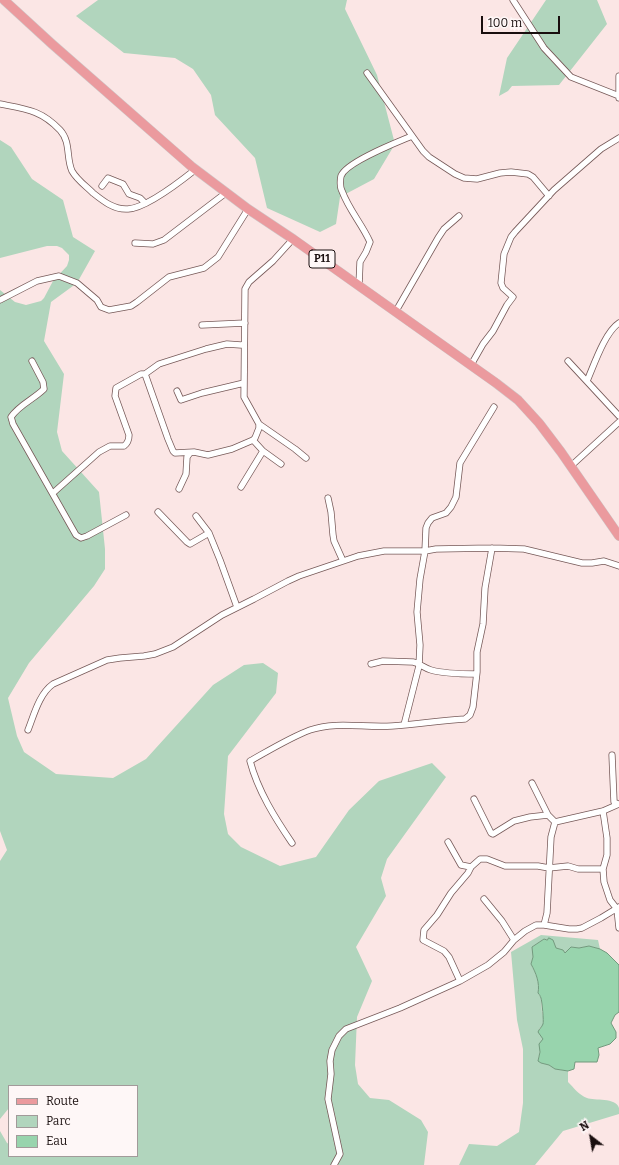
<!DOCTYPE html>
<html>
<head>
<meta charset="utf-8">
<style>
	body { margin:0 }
	#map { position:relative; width:619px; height:1165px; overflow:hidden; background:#fbe6e5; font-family:Bitter,serif }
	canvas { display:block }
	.legend { position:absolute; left:8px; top:1085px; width:130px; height:72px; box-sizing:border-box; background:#fef7f7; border:1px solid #a29a9a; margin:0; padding:5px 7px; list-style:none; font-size:12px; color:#190e0e }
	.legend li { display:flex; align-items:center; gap:8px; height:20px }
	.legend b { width:20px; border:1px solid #a29a9a }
	.north { position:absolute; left:571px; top:1117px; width:40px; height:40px; -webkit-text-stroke:3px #fef7f7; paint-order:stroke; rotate:329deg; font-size:11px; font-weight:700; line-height:16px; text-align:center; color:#190e0e }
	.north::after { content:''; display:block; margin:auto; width:14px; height:18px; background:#190e0e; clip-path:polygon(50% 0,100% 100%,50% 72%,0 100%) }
	.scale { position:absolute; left:481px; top:16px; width:79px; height:18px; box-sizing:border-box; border:2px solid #190e0e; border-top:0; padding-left:5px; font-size:12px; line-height:14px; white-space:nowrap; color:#190e0e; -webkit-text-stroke:3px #fef7f7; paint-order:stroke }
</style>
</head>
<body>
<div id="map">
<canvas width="619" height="1165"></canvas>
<ul class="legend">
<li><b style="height:5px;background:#eb9a9e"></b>Route</li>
<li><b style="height:11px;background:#b1d5bd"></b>Parc</li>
<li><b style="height:11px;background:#98d4ad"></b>Eau</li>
</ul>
<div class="north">N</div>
<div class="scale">100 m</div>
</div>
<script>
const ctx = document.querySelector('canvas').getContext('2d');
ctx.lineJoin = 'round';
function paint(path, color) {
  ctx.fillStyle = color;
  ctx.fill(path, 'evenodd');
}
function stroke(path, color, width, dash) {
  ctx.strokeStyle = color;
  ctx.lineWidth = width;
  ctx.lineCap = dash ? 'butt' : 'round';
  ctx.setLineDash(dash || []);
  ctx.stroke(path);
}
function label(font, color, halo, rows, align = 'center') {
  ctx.font = font + ' Bitter,serif';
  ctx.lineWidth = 3;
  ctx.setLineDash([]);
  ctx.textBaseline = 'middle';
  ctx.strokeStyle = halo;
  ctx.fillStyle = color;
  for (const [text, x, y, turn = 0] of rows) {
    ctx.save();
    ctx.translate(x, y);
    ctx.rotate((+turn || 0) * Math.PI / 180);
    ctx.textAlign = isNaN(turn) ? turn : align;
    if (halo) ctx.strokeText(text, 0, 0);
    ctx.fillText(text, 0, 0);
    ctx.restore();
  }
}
const green = new Path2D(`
	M98,0H347L345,9L377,75L395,144L374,179L340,197L336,224L320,232L267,208L255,158L215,115L211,95L193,69L175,58L124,53L76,16Z
	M546,0H597L607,24L559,85L512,86L508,91L499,96L507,58Z
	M0,140L11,147L32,179L63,200L73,237L95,251L77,283L51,302L44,341L64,374L57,432L62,451L99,492L105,549V569L94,586L29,663L8,698L17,736L24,752L56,774L113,778L146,759L213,685L244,665L263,663L278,673L276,693L228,756L224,814L228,834L241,847L280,866L316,857L349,810L379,781L432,763L446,777L387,859L381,878L386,896L356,947L372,981L357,1017L355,1065L358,1084L370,1098L389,1100L421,1120L428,1132L424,1165H0V1131L7,1143L9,1144V1156H137V1086H9V1108L0,1119V861L7,850L0,831V290L15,302L26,305L41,301L44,298L53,281L67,266L69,260V255L62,248L57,246H47L0,258Z
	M541,935L598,940L600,949L589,946L579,948L571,947L565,953L563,950L556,948L553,940L544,939L532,947L533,957L531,964C536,973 540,983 538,993L541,997L542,1013L544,1018L543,1025L539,1029L543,1039C540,1047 540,1053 538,1060L541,1063L549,1065L555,1069L568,1071V1082C574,1088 579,1095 587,1098C594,1101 616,1097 619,1108C619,1110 619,1112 619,1114L563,1131L535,1165H459L469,1144L497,1146L519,1132L523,1103V1049L517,1020L511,952Z`);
const water = new Path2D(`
	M549,938L553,940L556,948L563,950L565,953L571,947L579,948L589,946L600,949L607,953L619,965V1012L615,1015L611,1023L616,1032V1038L610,1044L598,1048L599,1055L597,1062H575L574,1069L568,1071L555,1069L549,1065L541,1063L538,1061L540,1052L539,1044L543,1039L538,1032C539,1029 542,1027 543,1024C544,1022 542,1001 541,998C540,996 540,995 538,993C540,983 536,973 531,964L533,957L532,947L544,939L547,940Z`);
const minor = new Path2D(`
	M513,0L544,48L571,77L619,96
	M367,73L423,151L429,157L455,174L464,178L477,179L500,173L511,172L528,174L533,177L549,196
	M619,98V76
	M0,104C26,109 41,110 60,130C71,142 66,158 72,171C77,180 86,186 93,193C103,201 114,210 128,209C146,208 181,181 196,169
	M102,186L108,178L123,184L129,194L140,198L145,203
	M135,243L153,244L164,240L227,192
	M359,285L360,262L366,252L370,242C362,224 349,210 342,191C340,188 340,180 341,176C346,162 398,142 412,136
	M0,300L37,281L59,276L77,283L97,300L101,307L109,310L131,306L137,302L169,277L204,268L218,257L248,209
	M396,311L438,238L444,229L459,216
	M202,325L245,323
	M32,361L43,382L44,389C34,399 19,405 11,417L13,424L76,535L81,538L87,536L126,515
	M568,361L619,416
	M471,365L483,344L493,331L507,305L513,297L503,288L501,283L504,254L511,237L515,232L554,190L601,149L619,138
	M145,374L168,439L173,451L175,453L194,452L208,455L232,449L253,440L255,438L259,428V424L244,397L245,289L249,282L273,261L293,239
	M587,381C594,365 605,332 619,323
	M177,391L181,400L202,393L244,383
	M259,424L295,449L306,458
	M253,440L263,451L281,464
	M571,466L619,422
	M241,487L263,451
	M179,489L186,474L187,457L190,453
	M53,493L99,452L110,446H124C128,443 129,440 129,435L115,396L116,388L141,374H145L159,364L206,349L227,344L241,345L244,344
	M328,498L331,512L333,535L334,541L343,561
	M158,512L187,542L190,544L209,533
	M196,516L209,533L220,560L237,607
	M371,664L383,661L413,662C419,663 424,668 431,670C445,674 461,674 476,674
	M404,725L419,666L420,645L417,612L420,579L425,551L426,528L428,523L432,518L446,513L451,507L456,497L460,463L494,407
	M28,730C34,715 39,694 53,684L107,660L120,658L144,656L155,654L173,647L222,615L254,599L288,581L299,576L358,556L384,551H425L436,549L492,548L524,549L582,563H592L604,561L619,566
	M612,755L614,802L618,804
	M532,783L548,815L555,822
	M474,799L491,833L493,834L514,821L530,817L548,815
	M603,811L607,838V855L603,869L604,882L610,900L617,909L619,928
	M555,822L603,811L619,804
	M448,842L461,865L471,867
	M292,843C275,818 258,791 250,761C268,751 291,737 310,730C337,721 364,728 392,726C416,725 440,720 465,719L470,715L473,707L477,672V652L483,624L485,588L492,548
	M484,899L502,921L514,940
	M544,925L547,913L551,837L555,822
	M460,981L449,957L444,951L423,940L424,930L437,915L451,893L468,873L471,867L480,859H487L505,866H538L549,868L568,866L578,869H603
	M334,1165L340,1154L328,1099L331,1074L330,1061L332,1050L339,1036L346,1029L400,1008L460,981L488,965L504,952L514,940L525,931L536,925H544L569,929H577L582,928L601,918L619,907`);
const primary = new Path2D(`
	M4,0L52,44L191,166L248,209L293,239L496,383L518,400L539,423L561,452L619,536`);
const shields = [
	[322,259,26]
];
const shieldNames = [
	["P11",322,259]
];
paint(green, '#b1d5bd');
paint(water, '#98d4ad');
stroke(water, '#72997d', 1);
stroke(minor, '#765958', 7);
stroke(primary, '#cccaca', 10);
stroke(minor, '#fff', 5.5);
stroke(primary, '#eb9a9e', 9);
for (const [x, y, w] of shields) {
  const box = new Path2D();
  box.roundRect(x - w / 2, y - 9, w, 18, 3);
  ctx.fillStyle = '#fef7f7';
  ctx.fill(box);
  stroke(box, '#190e0e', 1);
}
label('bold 11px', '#190e0e', null, shieldNames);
</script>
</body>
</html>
